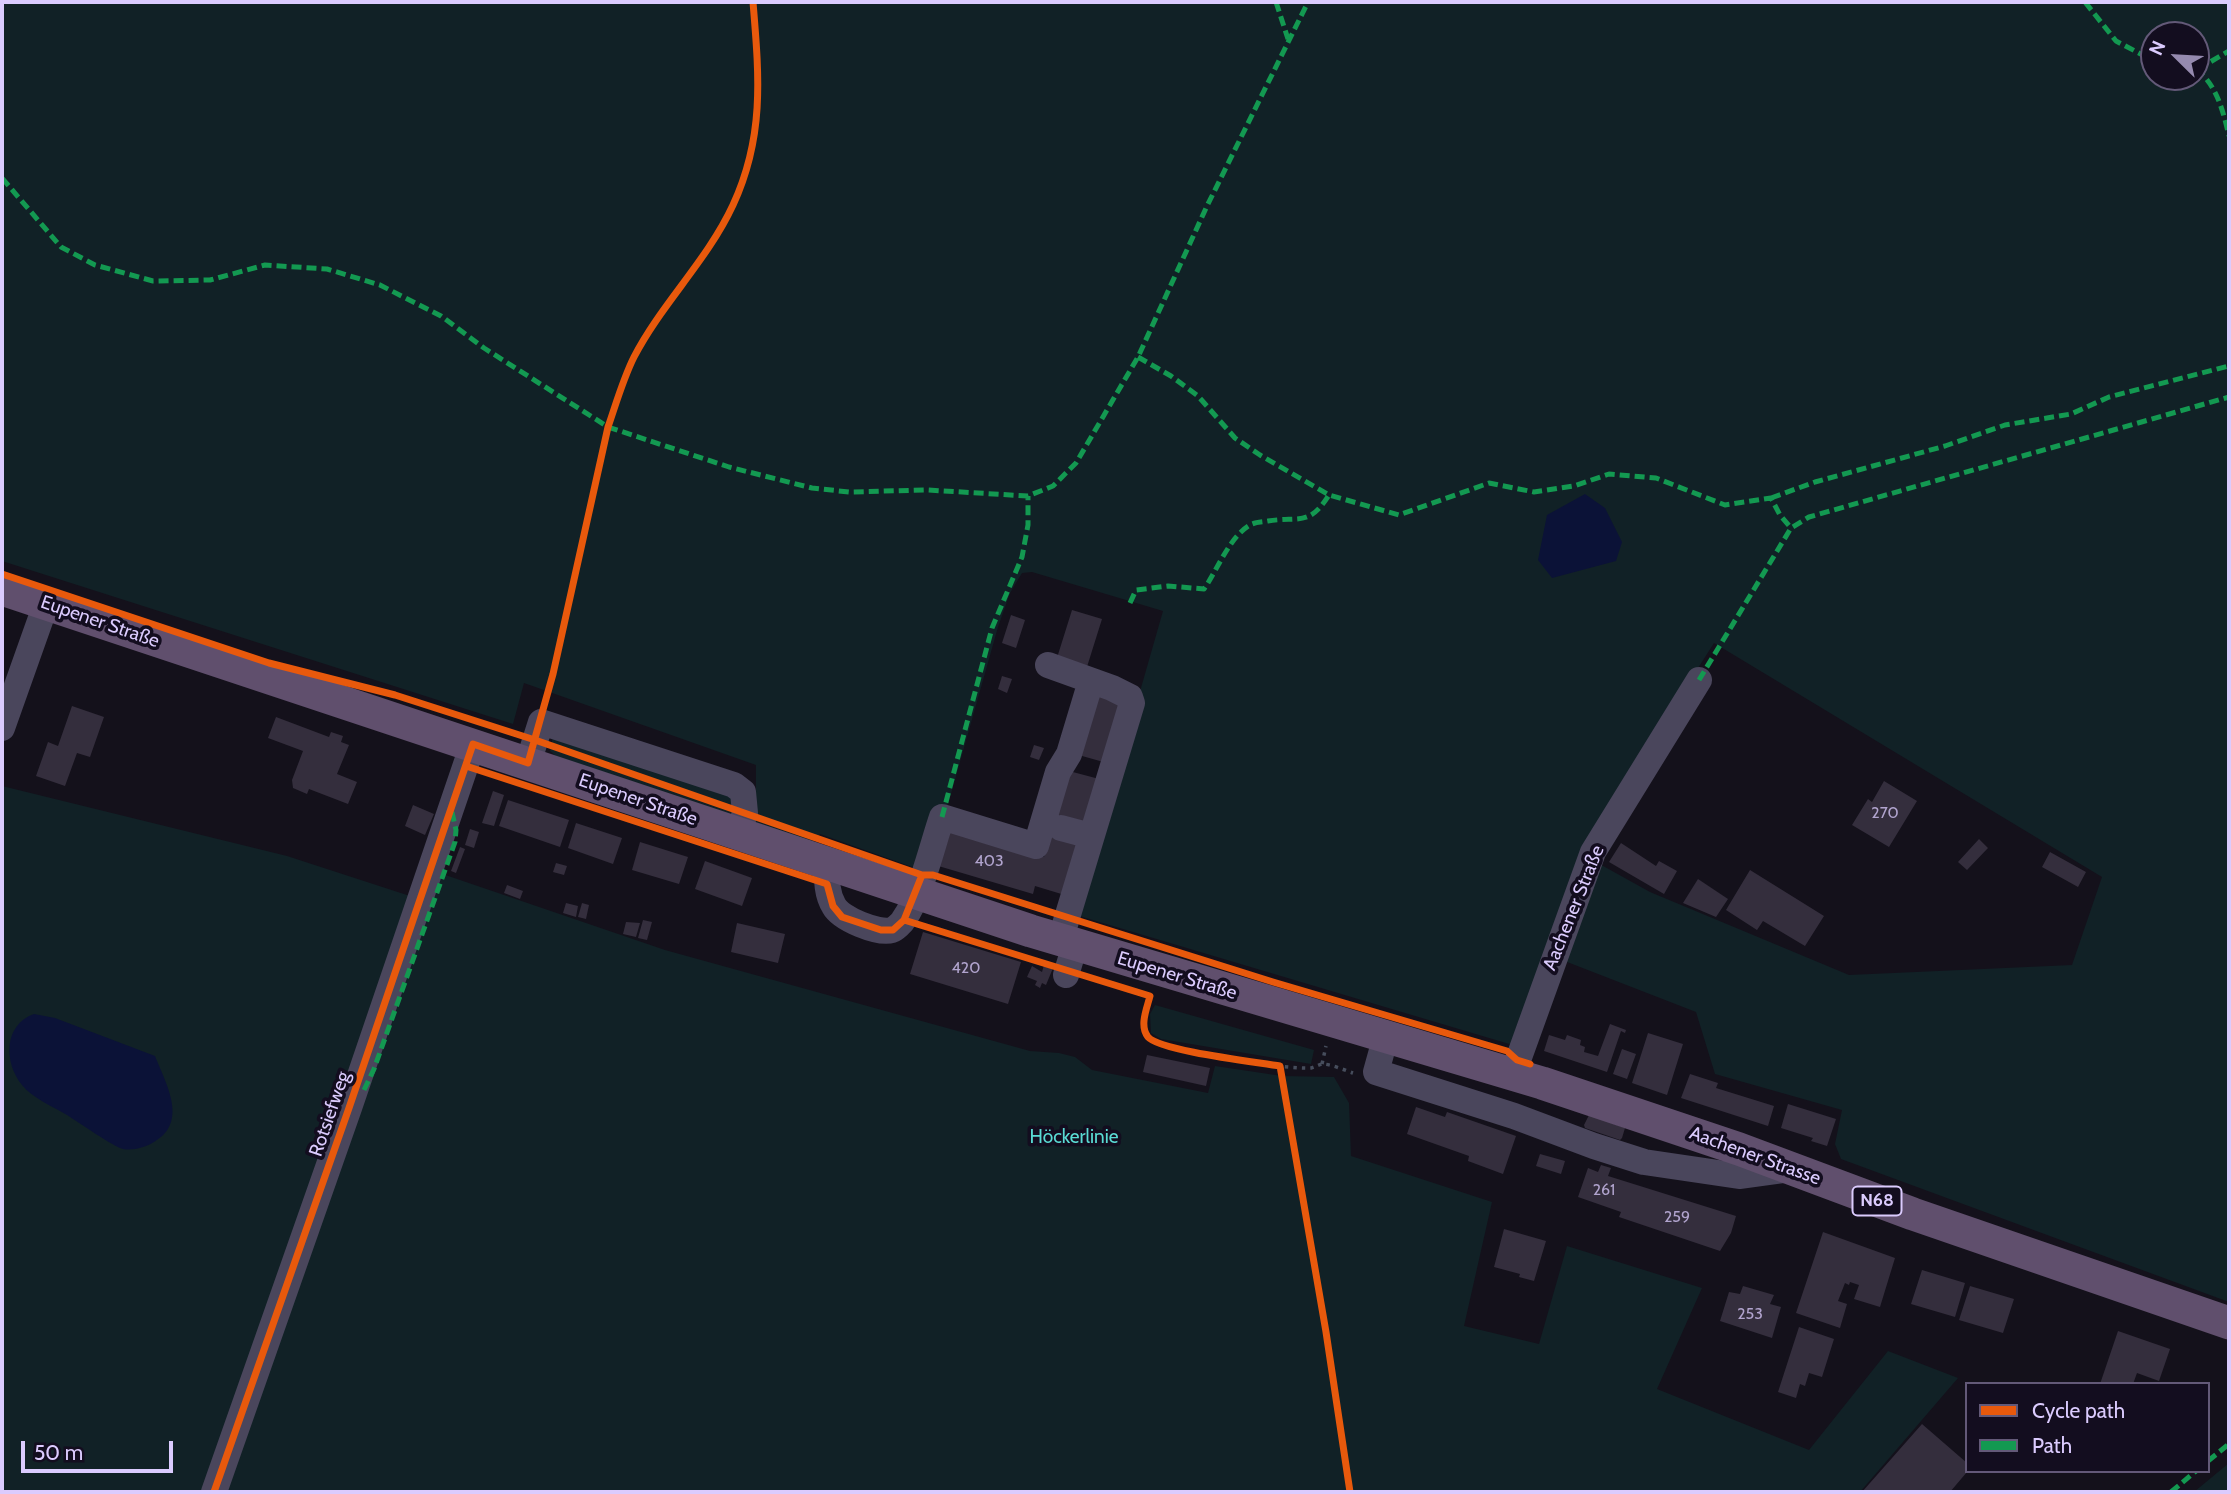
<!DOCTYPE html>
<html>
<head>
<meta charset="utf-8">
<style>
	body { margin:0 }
	#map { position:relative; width:2231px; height:1494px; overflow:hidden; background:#14111b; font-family:Cabin,sans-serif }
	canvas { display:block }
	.frame { position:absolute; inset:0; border:4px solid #dbcbfe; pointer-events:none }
	.legend { position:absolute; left:1965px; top:1382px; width:245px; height:91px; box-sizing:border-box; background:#130d1f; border:2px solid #635978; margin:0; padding:9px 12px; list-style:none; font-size:21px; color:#dbcbfe }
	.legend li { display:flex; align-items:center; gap:14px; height:35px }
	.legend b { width:35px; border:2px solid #635978 }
	.north { position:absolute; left:2140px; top:21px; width:70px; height:70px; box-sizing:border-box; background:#130d1f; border:2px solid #635978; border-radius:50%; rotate:294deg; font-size:19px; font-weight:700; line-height:28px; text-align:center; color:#dbcbfe }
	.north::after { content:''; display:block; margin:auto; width:24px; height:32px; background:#958aaf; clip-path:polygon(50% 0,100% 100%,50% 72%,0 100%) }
	.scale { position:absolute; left:21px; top:1441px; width:152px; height:32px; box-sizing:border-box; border:4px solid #dbcbfe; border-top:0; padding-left:9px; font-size:21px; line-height:24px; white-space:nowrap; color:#dbcbfe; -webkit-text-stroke:5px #130d1f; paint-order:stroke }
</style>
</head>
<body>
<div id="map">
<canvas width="2231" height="1494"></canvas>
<div class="frame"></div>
<ul class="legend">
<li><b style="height:9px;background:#e8590c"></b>Cycle path</li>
<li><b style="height:9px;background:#139951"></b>Path</li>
</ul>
<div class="north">N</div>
<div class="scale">50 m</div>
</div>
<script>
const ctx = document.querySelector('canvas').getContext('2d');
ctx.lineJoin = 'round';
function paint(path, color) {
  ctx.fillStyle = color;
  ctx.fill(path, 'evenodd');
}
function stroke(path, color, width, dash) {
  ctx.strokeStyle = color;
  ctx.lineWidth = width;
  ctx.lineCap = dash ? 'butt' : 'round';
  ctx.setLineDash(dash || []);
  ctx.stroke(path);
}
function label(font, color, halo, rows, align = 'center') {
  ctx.font = font + ' Cabin,sans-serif';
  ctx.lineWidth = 7;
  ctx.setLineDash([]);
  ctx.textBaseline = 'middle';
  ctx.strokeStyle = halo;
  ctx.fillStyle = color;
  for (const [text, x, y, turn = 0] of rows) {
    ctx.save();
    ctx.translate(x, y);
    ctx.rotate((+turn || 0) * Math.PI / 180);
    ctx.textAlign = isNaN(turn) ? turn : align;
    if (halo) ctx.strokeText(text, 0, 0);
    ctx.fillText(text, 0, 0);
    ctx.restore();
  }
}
const green = new Path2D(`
	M2,2H2229V1302L1841,1159L1835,1144L1842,1110L1715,1074L1696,1012L1562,960L1596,862L1650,892L1849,975L2072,965L2102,877L1714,643L1584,847L1516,1046L1076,915L1163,611L1032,572L1022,573L1010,593L998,627L947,808L918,869L820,834L811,845L558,758L550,751L553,736L756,802V765L524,683L513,724L2,561ZM2154,35H2196V77H2154Z
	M2,786L287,856L410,896L422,867L665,950L1030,1051L1059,1053L1075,1057L1092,1070L1208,1093L1215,1066L1282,1076L1334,1077L1349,1103L1351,1156L1492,1202L1464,1326L1539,1344L1567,1246L1702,1288L1657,1389L1809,1450L1888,1351L1958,1378L1860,1492H2Z
	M1155,1005L1314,1050L1311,1064L1161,1039L1151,1033L1150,1014Z
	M2229,1463V1492H2194Z`);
const water = new Path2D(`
	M1585,494L1605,508L1622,542L1616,561L1552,578L1538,560L1547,515Z
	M34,1014L55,1018L155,1056C166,1084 189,1122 154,1142C146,1147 133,1151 123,1149C114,1147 78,1122 67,1115C54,1107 32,1098 22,1085C4,1063 3,1025 34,1014Z`);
const building = new Path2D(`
	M1072,610L1102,619L1086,670L1056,661Z
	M1011,615L1025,620L1016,648L1002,643Z
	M1002,676L1012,679L1007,693L998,689Z
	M1093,692L1125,702L1107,763L1075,754Z
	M72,706L104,717L90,757L77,753L65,786L36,776L48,742L58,746Z
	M276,717L329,737L331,732L343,736L341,742L349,745L337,774L357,782L348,804L309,789L307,794L293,788L292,780L303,751L268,738Z
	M1034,745L1044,748L1039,760L1030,757Z
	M1069,771L1103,780L1090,825L1056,815Z
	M1884,781L1917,801L1889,847L1852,825L1868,799L1872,802Z
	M493,791L504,795L494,826L482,823Z
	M508,800L569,820L560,847L499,826Z
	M413,805L434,814L425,835L405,826Z
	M576,823L622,838L613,864L568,848Z
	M946,828L1044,857L1051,833L1083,843L1068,896L1035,886L1033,894L935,865Z
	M470,829L479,832L474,848L465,845Z
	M1979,839L1988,848L1967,870L1958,862Z
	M640,842L688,857L679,884L632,870Z
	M1621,843L1656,866L1659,861L1677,871L1664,894L1609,862Z
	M460,847L465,849L456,873L451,871Z
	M2050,852L2086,872L2078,887L2042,867Z
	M705,861L752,878L742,906L695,889Z
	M556,863L567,866L564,875L553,872Z
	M1750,870L1824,916L1805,946L1763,921L1757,930L1726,910Z
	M1698,879L1728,899L1716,917L1683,903Z
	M507,885L523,891L520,899L504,893Z
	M566,903L578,906L576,917L563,913Z
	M582,903L589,905L586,919L578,917Z
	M643,920L652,922L647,940L638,938Z
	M626,922L640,923L636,937L623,934Z
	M737,923L785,934L778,963L731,952Z
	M923,932L1021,962L1008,1004L910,974Z
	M1044,965L1053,968L1046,985L1042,983L1040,988L1035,985L1037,981L1027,977L1032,966L1042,972Z
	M1610,1024L1626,1030L1625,1033L1621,1031L1607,1072L1544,1051L1549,1035L1565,1040L1567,1035L1581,1040L1580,1045L1585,1047L1584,1052L1598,1056Z
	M1648,1033L1683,1044L1667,1095L1632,1083Z
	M1622,1049L1636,1054L1627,1079L1613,1074Z
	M1147,1055L1210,1068L1206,1086L1143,1072Z
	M1690,1074L1718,1083L1716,1088L1774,1106L1768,1126L1681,1098Z
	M1788,1104L1836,1119L1827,1146L1811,1141L1813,1138L1781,1128Z
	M1416,1107L1445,1117L1447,1112L1516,1136L1503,1174L1468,1161L1469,1156L1407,1134Z
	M1589,1115L1625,1128L1622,1138L1620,1140L1585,1128L1584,1125Z
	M1540,1154L1565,1161L1561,1174L1536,1166Z
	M1601,1165L1611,1168L1608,1176L1736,1216L1731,1233L1720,1251L1619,1217L1621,1212L1578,1197L1588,1168L1598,1172Z
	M1504,1229L1546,1241L1534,1281L1519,1277L1520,1274L1494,1267Z
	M1823,1232L1895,1258L1880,1307L1854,1299L1859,1285L1850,1282L1849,1285L1845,1283L1838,1301L1847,1304L1840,1328L1796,1313Z
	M1922,1270L1965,1283L1955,1317L1911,1304Z
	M1743,1286L1774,1295L1770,1304L1781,1307L1772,1338L1720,1321L1729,1292L1740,1294Z
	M1970,1286L2014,1299L2003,1333L1959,1320Z
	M1799,1327L1834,1339L1822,1377L1809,1373L1805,1386L1800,1384L1796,1398L1778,1392Z
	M2118,1331L2170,1349L2159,1381L2137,1373L2133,1384H2100Z
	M1922,1424L1967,1463V1472L1950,1492H1862Z`);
const path = new Path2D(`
	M926,927L952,935
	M1147,994L1150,996C1147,1008 1139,1026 1148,1037C1159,1051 1290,1070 1311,1068C1315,1067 1318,1065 1322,1064C1331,1064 1344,1070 1353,1073
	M1322,1064L1326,1046`);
const minor = new Path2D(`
	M1048,665L1112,688L1130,697L1132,703L1060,941
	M2,728L46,604
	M528,763L541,722L734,785L743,792L745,813L738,834
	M1061,828L1091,836
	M827,864C827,878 826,893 834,906C841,919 878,934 892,930C895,929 902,923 904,919C921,895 932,846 942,817L1036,846L1058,772L1069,754L1091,681
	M1066,975L1075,945
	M1386,1036L1376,1072L1514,1116L1594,1146L1644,1162L1739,1176L1790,1169
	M1513,1074L1593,852L1699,680
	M214,1492L349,1108L473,744`);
const major = new Path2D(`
	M2,589L1031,931L1542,1083L1739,1149L1913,1214L2229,1323`);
const quiet = new Path2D(`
	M1276,2L1288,39
	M2085,2L2116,41L2154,61
	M2196,69C2217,85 2223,111 2229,136
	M2198,69L2229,51
	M2,178L61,247L95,265L153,281L210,280L265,265L327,269L380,285L441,316L484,348L608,427L729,467L812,488L849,492L928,490L1028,496L1053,486L1076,463L1138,357L1207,206L1308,2
	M1138,357L1171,376L1198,396L1235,438L1260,455L1329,495L1399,515L1489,483L1534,492L1574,486L1609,474L1656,478L1725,505L1771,498L1780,515L1791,528
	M1771,498L1815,482L1945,446L2005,425L2071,414L2109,397L2229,366
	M1130,603L1136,590L1168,586L1204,589C1218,569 1230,535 1252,524C1257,522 1263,522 1268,521C1299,516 1309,527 1329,495
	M1699,680L1791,528L1809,517L2229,397
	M942,817L992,628L1022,557L1028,525V496
	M364,1090L374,1069L455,842L456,830L452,812
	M2208,1461L2229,1444
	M2171,1492L2196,1471`);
const cycleway = new Path2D(`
	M2,574L269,663L395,695L535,740L922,875H933L1273,982L1507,1051L1517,1060L1530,1064
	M466,766L827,884L833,906L842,917L881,930H893L904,920L922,875
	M904,920L1150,996C1147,1008 1139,1026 1148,1037C1160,1051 1257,1062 1280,1066L1326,1332L1350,1492
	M214,1492L349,1108L473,744L528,763L553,674L608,427C616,404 623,379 634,357C662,303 707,261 733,205C765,136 759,75 753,2`);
const numberNames = [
	["270",1885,813],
	["403",989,861],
	["420",966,968],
	["261",1604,1190],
	["259",1677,1217],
	["253",1750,1314]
];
const shields = [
	[1877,1201,49]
];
const shieldNames = [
	["N68",1877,1201]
];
const streetNames = [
	["Eupener Straße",100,622,19],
	["Eupener Straße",638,800,19],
	["Aachener Straße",1574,908,-68],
	["Eupener Straße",1177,976,17],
	["Rotsiefweg",330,1114,-71],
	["Aachener Strasse",1755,1156,20]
];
const parkNames = [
	["Höckerlinie",1074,1137]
];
paint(green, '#112126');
paint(water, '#0b1237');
paint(building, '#342e3d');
stroke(path, '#464d5c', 3.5, [3.5, 5]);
stroke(minor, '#4a465c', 26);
stroke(major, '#604f6d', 33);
stroke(quiet, '#139951', 5, [10, 5]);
stroke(cycleway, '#e8590c', 7);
label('16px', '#b1a4ce', null, numberNames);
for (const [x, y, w] of shields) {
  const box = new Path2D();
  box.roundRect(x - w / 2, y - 14.5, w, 29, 5);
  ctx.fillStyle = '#130d1f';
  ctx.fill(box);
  stroke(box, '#dbcbfe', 2);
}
label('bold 18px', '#dbcbfe', null, shieldNames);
label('19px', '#dbcbfe', '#130d1f', streetNames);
label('19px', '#5adbd4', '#130d1f', parkNames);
</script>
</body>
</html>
